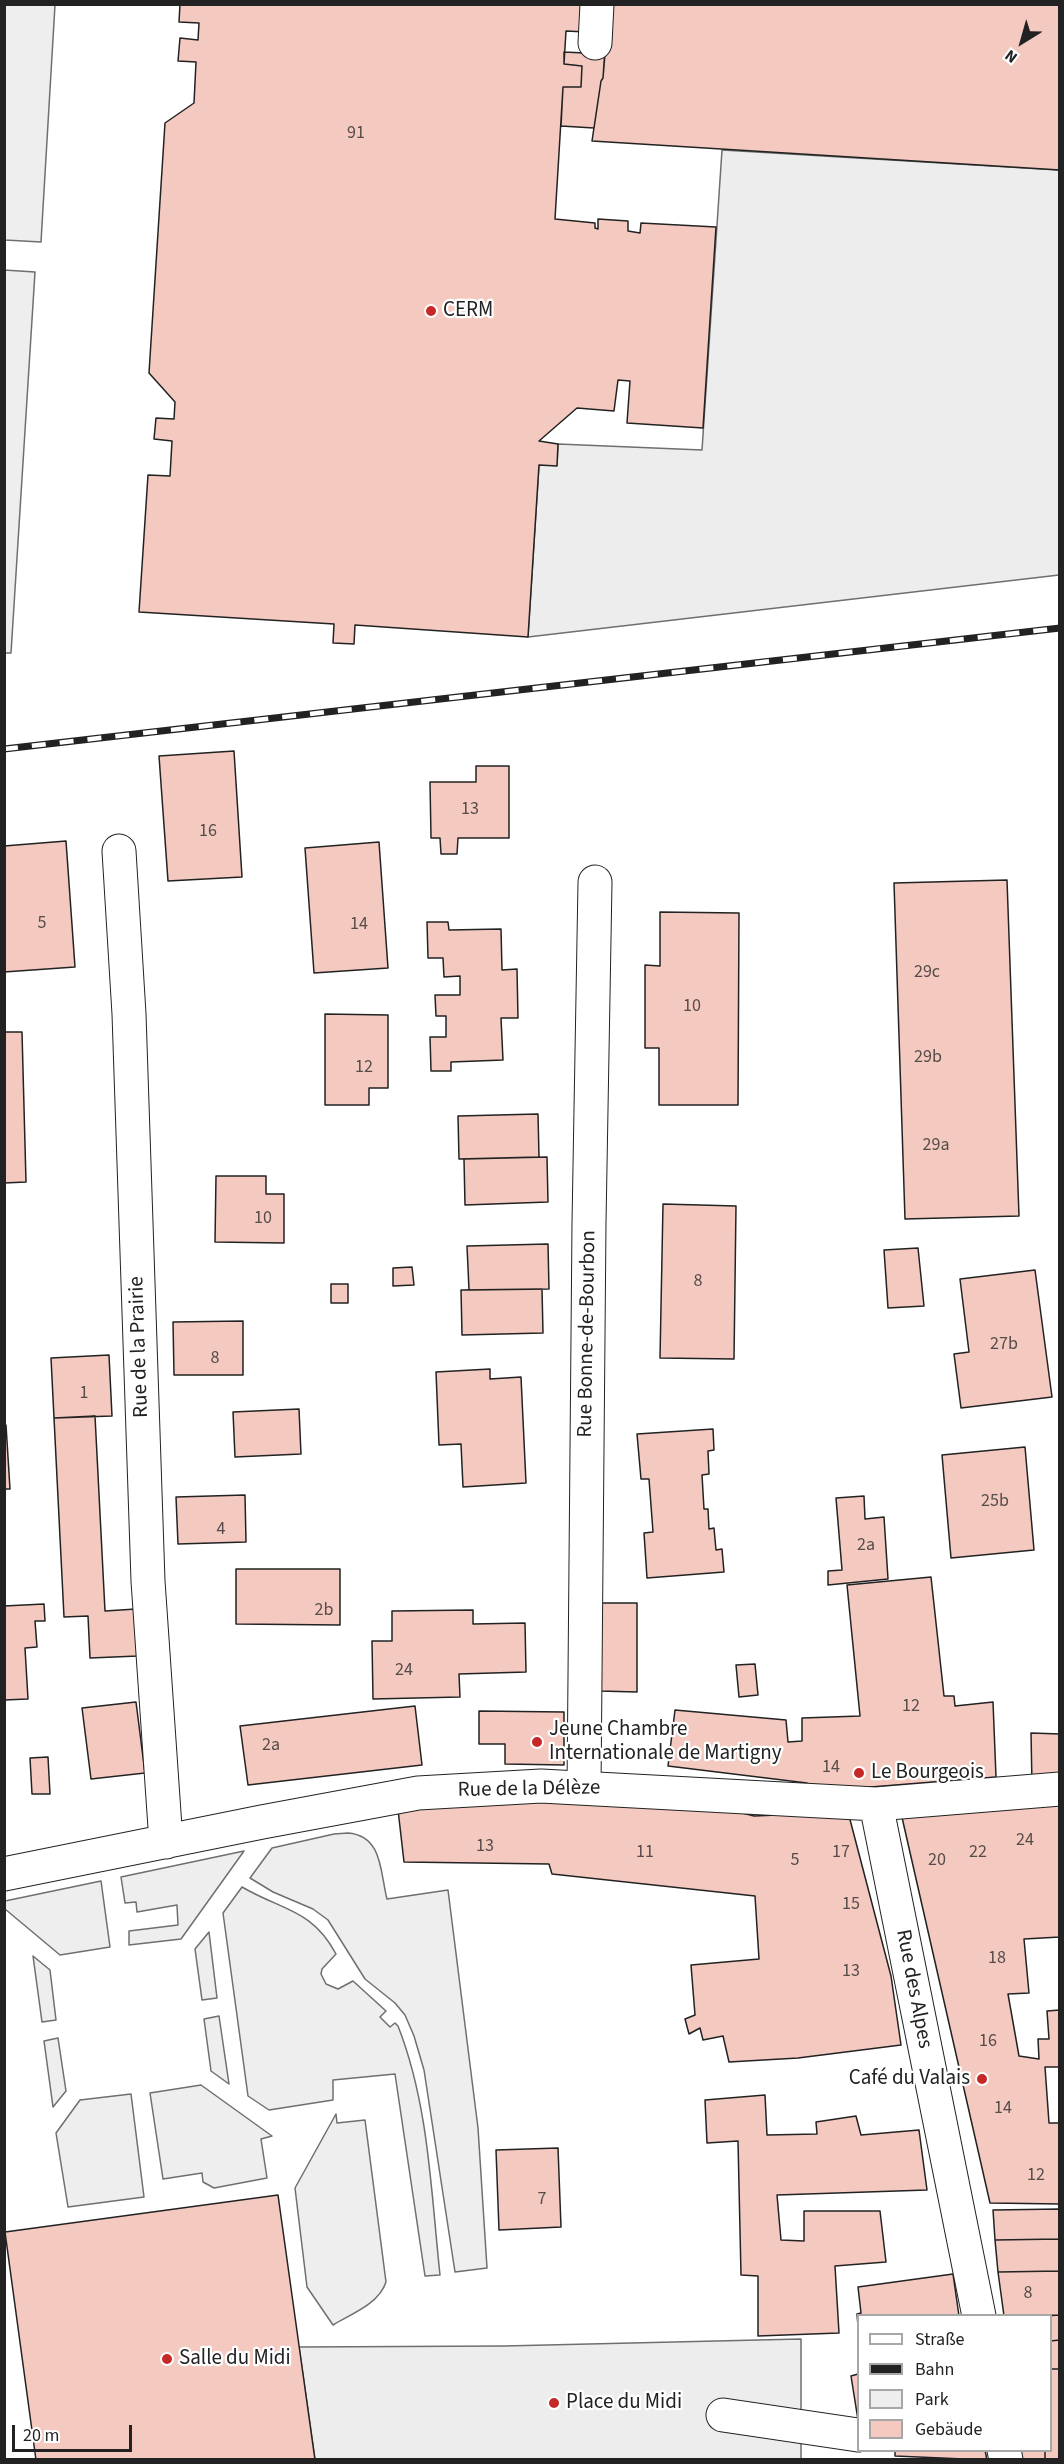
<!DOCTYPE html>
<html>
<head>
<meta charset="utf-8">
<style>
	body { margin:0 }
	#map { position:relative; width:1064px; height:2464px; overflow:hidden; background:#fff; font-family:"Source Sans 3",sans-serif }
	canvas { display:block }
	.frame { position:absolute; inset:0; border:6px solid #222; pointer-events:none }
	.legend { position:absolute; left:857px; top:2314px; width:195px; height:138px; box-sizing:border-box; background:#fff; border:2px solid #a7a7a7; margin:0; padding:8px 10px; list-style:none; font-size:18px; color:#222 }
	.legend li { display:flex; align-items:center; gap:12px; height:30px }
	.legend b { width:30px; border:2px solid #a7a7a7 }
	.north { position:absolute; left:992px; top:12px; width:60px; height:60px; -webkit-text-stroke:4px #fff; paint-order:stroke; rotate:217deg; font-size:16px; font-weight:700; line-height:24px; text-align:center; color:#222 }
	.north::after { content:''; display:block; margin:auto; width:21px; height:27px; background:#222; clip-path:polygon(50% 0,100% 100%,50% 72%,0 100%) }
	.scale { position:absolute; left:12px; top:2425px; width:120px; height:27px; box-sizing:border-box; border:3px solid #222; border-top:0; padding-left:8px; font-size:18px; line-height:21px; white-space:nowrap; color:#222; -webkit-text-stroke:4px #fff; paint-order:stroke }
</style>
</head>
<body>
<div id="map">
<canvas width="1064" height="2464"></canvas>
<div class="frame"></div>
<ul class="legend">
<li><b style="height:8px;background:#fff"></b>Straße</li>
<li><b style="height:8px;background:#222"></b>Bahn</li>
<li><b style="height:16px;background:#eee"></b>Park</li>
<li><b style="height:16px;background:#f3c9c0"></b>Gebäude</li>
</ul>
<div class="north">N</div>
<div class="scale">20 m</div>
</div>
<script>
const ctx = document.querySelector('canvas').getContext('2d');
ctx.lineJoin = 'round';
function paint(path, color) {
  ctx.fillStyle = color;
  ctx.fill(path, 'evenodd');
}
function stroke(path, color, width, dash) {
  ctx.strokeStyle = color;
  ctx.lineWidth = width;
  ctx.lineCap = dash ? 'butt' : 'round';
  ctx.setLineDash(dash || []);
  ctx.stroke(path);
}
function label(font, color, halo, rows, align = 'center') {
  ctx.font = font + ' "Source Sans 3",sans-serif';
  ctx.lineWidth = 4.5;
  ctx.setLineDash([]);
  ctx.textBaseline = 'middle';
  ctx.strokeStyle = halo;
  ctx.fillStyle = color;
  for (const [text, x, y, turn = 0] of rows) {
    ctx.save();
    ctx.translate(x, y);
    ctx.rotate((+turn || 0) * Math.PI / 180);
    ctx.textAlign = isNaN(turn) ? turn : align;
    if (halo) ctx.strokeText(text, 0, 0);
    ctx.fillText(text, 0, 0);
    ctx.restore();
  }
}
const green = new Path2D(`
	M4,5H55L41,242L5,240Z
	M4,270L35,272L11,653H4Z
	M348,1833C383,1836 380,1872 387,1899L448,1890L478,2128L487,2268L455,2272L424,2070L414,2036L405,2015L395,2003L365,1979L328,1920L313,1909L273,1892L250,1878L272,1848L334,1834Z
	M244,1851L181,1939L129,1945V1931L178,1925L177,1905L137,1912L136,1902L125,1903L121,1877Z
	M101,1881L110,1947L60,1955L5,1909V1901Z
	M242,1887C283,1911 312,1909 336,1954L322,1969L321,1974L326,1984L338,1989L353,1981L386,2011L380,2017L390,2027L395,2023L398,2026C429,2105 431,2192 440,2275L425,2276L395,2074L333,2080V2100L269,2110L248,2096L223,1913Z
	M209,1932L217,1998L202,2000L195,1949Z
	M33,1956L50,1970L56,2020L42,2022Z
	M219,2016L229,2084L211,2071L204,2019Z
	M58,2038L66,2091L53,2107L44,2041Z
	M201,2085L272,2136L261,2139L267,2178L214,2188L203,2182L202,2173L163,2179L150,2093Z
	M131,2094L144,2197L68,2207L56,2133L80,2100Z
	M336,2114L337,2123L365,2120L386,2282C379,2304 351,2314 333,2325L307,2287L295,2188Z`);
const parking = new Path2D(`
	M722,150L1059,170V575L528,637L539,465H557L558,444L702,450Z
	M801,2339V2459H315L299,2347L504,2346Z`);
const building = new Path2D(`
	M180,4H588L586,32L566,31L564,64L582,66L581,87H563L555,219L595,223V228L598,229V219L628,221V231L640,233L641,223L716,227L703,428L627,423L630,381L618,380L614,411L577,408L539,441L558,444L557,466L539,465L528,637L355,625L354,644L333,643L334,624L139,612L148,475L170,476L172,441L154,439L156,418L174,419L175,402L149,373L165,123L194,103L196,62L178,61L180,38L198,40L199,23L179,22Z
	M608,4H1060V170L592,141L601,81L603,78Z
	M564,52L605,54L603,78L601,81L594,128L561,126L563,87H581L582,66L564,64Z
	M234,751L242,877L168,881L159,756Z
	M476,766H509V838H458L457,854H441L440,838H431L430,782H476Z
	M66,841L75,967L4,972V846Z
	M379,842L388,968L314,973L305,848Z
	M1007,880L1019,1216L905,1219L894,883Z
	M660,912L739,913L738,1105H659V1048H645V965L660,966Z
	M427,922H448L449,930L501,929L502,970L517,969L518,1018H501L503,1060L451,1062V1071H431L430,1037H446V1016H436L435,995H460V976L444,977L443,958H428Z
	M325,1014L388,1015V1088H369V1105H325Z
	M4,1032H22L26,1182L4,1183Z
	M538,1114L539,1157L459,1159L458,1116Z
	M547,1157L548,1202L465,1205L464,1159Z
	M216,1176H266V1194H284V1243L215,1242Z
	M663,1204L736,1206L734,1359L660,1358Z
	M548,1244L549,1289L469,1290L467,1246Z
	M918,1248L924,1306L888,1308L884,1250Z
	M412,1267L414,1285L393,1286V1268Z
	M1035,1270L1052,1397L961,1408L954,1354L969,1352L960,1279Z
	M331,1284H348V1303H331Z
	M542,1289L543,1333L462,1335L461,1290Z
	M243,1321V1375H174L173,1322Z
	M109,1355L112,1416L54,1418L51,1358Z
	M490,1369V1379L521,1377L526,1483L463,1487L461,1444L439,1445L436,1372Z
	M299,1409L301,1454L235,1457L233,1412Z
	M95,1416L105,1611L136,1609L138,1656L90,1658L88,1616L64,1617L54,1418Z
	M4,1425H6L10,1489H4Z
	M713,1429L714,1450L708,1451L709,1474L702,1475L704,1509H708L709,1529L714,1528L716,1550L722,1549L724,1572L647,1578L644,1533L653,1532L649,1479H641L637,1434Z
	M1025,1447L1034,1550L951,1558L942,1455Z
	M245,1495L246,1542L178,1544L176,1497Z
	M864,1496L865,1519L884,1517L888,1579L828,1585V1571L842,1570L836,1498Z
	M236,1569H340V1625L236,1624Z
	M931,1577L944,1696H954L955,1706L993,1702L996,1777L808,1792L807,1783L668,1766L675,1710L786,1720L788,1742L802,1741V1718L860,1716L847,1585Z
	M599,1603H637V1692L599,1691Z
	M44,1604L45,1621H35L37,1647L25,1648L28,1699L4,1700V1606Z
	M473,1610V1624L525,1623L526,1672L459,1674L460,1697L373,1699L372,1641H392V1611Z
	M755,1664L758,1695L739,1697L736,1665Z
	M136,1702L145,1773L91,1779L82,1708Z
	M415,1706L422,1765L248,1785L240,1726Z
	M479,1711L564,1712V1765L505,1764V1744H479Z
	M1031,1733L1060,1734V1783L1032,1785Z
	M48,1757L50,1794H32L30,1758Z
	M1060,1798V1937L1024,1939L1029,1993L1008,1994L1019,2056L1039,2059L1038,2039H1049L1047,2011L1060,2010V2067H1045L1049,2123H1060V2204L990,2203L901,1813Z
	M397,1801L700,1802L754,1816L848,1812L891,1976L901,2045L798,2058L729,2062L723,2036L703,2040L700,2028L689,2034L685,2019L695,2015L691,1965L759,1959L755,1896L552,1874L549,1864L404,1862Z
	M765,2095L767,2135L817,2134L816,2122L856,2116L861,2135L919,2130L927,2190L777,2195L781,2240L804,2241V2211H880L886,2262L835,2266L839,2333L758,2336V2276L741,2275L738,2141L707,2143L705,2100Z
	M558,2148L561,2227L499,2230L496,2150Z
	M278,2195L315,2460H36L5,2232Z
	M1060,2209V2239L995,2240L993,2210Z
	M1060,2239V2271L998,2272L995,2240Z
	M1060,2271V2315L1004,2316L998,2272Z
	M953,2274L959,2316H858V2326L857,2314L861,2313L858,2287Z
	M1060,2315V2340L1050,2341V2316H1043Z
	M1060,2340V2369H1050V2341Z
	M1050,2369H1060V2460H1045V2450H1050Z
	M858,2374V2420L851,2376Z
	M895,2450H985L987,2460L895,2456Z
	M1011,2450H1045V2460L1012,2458Z`);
const minor = new Path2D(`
	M595,43L597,4
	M119,851L129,1014L148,1581L166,1842
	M584,1787L589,1223L595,882
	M876,1804L979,2316
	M4,1874L262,1822L418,1793L541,1786L876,1804L1060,1789
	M723,2415L858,2435
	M1004,2450L1006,2460`);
const rail = new Path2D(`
	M4,749L1060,628`);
const markers = [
	[431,311,6,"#c62828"],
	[537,1742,6,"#c62828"],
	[859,1773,6,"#c62828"],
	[982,2079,6,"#c62828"],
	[167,2359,6,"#c62828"],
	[554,2403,6,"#c62828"]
];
const numberNames = [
	["91",356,134],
	["13",470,810],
	["16",208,832],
	["5",42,924],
	["14",359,925],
	["29c",927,973],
	["10",692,1007],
	["29b",928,1058],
	["12",364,1068],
	["29a",936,1146],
	["10",263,1219],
	["8",698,1282],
	["27b",1004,1345],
	["8",215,1359],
	["1",84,1394],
	["25b",995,1502],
	["4",221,1530],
	["2a",866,1546],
	["2b",324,1611],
	["24",404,1671],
	["12",911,1707],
	["2a",271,1746],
	["14",831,1768],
	["24",1025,1841],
	["13",485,1847],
	["11",645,1853],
	["17",841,1853],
	["22",978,1853],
	["5",795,1861],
	["20",937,1861],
	["15",851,1905],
	["18",997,1959],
	["13",851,1972],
	["16",988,2042],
	["14",1003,2109],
	["12",1036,2176],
	["7",542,2200],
	["8",1028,2294]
];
const poiNames = [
	["CERM",443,311],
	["Jeune Chambre",549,1730],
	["Internationale de Martigny",549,1754],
	["Le Bourgeois",871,1773],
	["Café du Valais",970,2079,"right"],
	["Salle du Midi",179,2359],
	["Place du Midi",566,2403]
];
const streetNames = [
	["Rue Bonne-de-Bourbon",588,1334,-89],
	["Rue de la Prairie",140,1347,-92],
	["Rue de la Délèze",529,1790,-1],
	["Rue des Alpes",913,1989,79]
];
paint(green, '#eee');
stroke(green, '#6f6f6f', 1.5);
paint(parking, '#ededed');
stroke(parking, '#6f6f6f', 1.5);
paint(building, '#f3c9c0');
stroke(building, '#222', 1.5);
stroke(minor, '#222', 35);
stroke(minor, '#fff', 33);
stroke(rail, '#222', 7);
stroke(rail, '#fff', 4.5, [14]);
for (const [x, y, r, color] of markers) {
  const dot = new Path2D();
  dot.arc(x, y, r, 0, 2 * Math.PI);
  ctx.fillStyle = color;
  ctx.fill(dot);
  stroke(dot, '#fff', 2);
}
label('18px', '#564c4a', null, numberNames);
label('21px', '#222', '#fff', poiNames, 'left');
label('21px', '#222', '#fff', streetNames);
</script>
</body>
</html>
